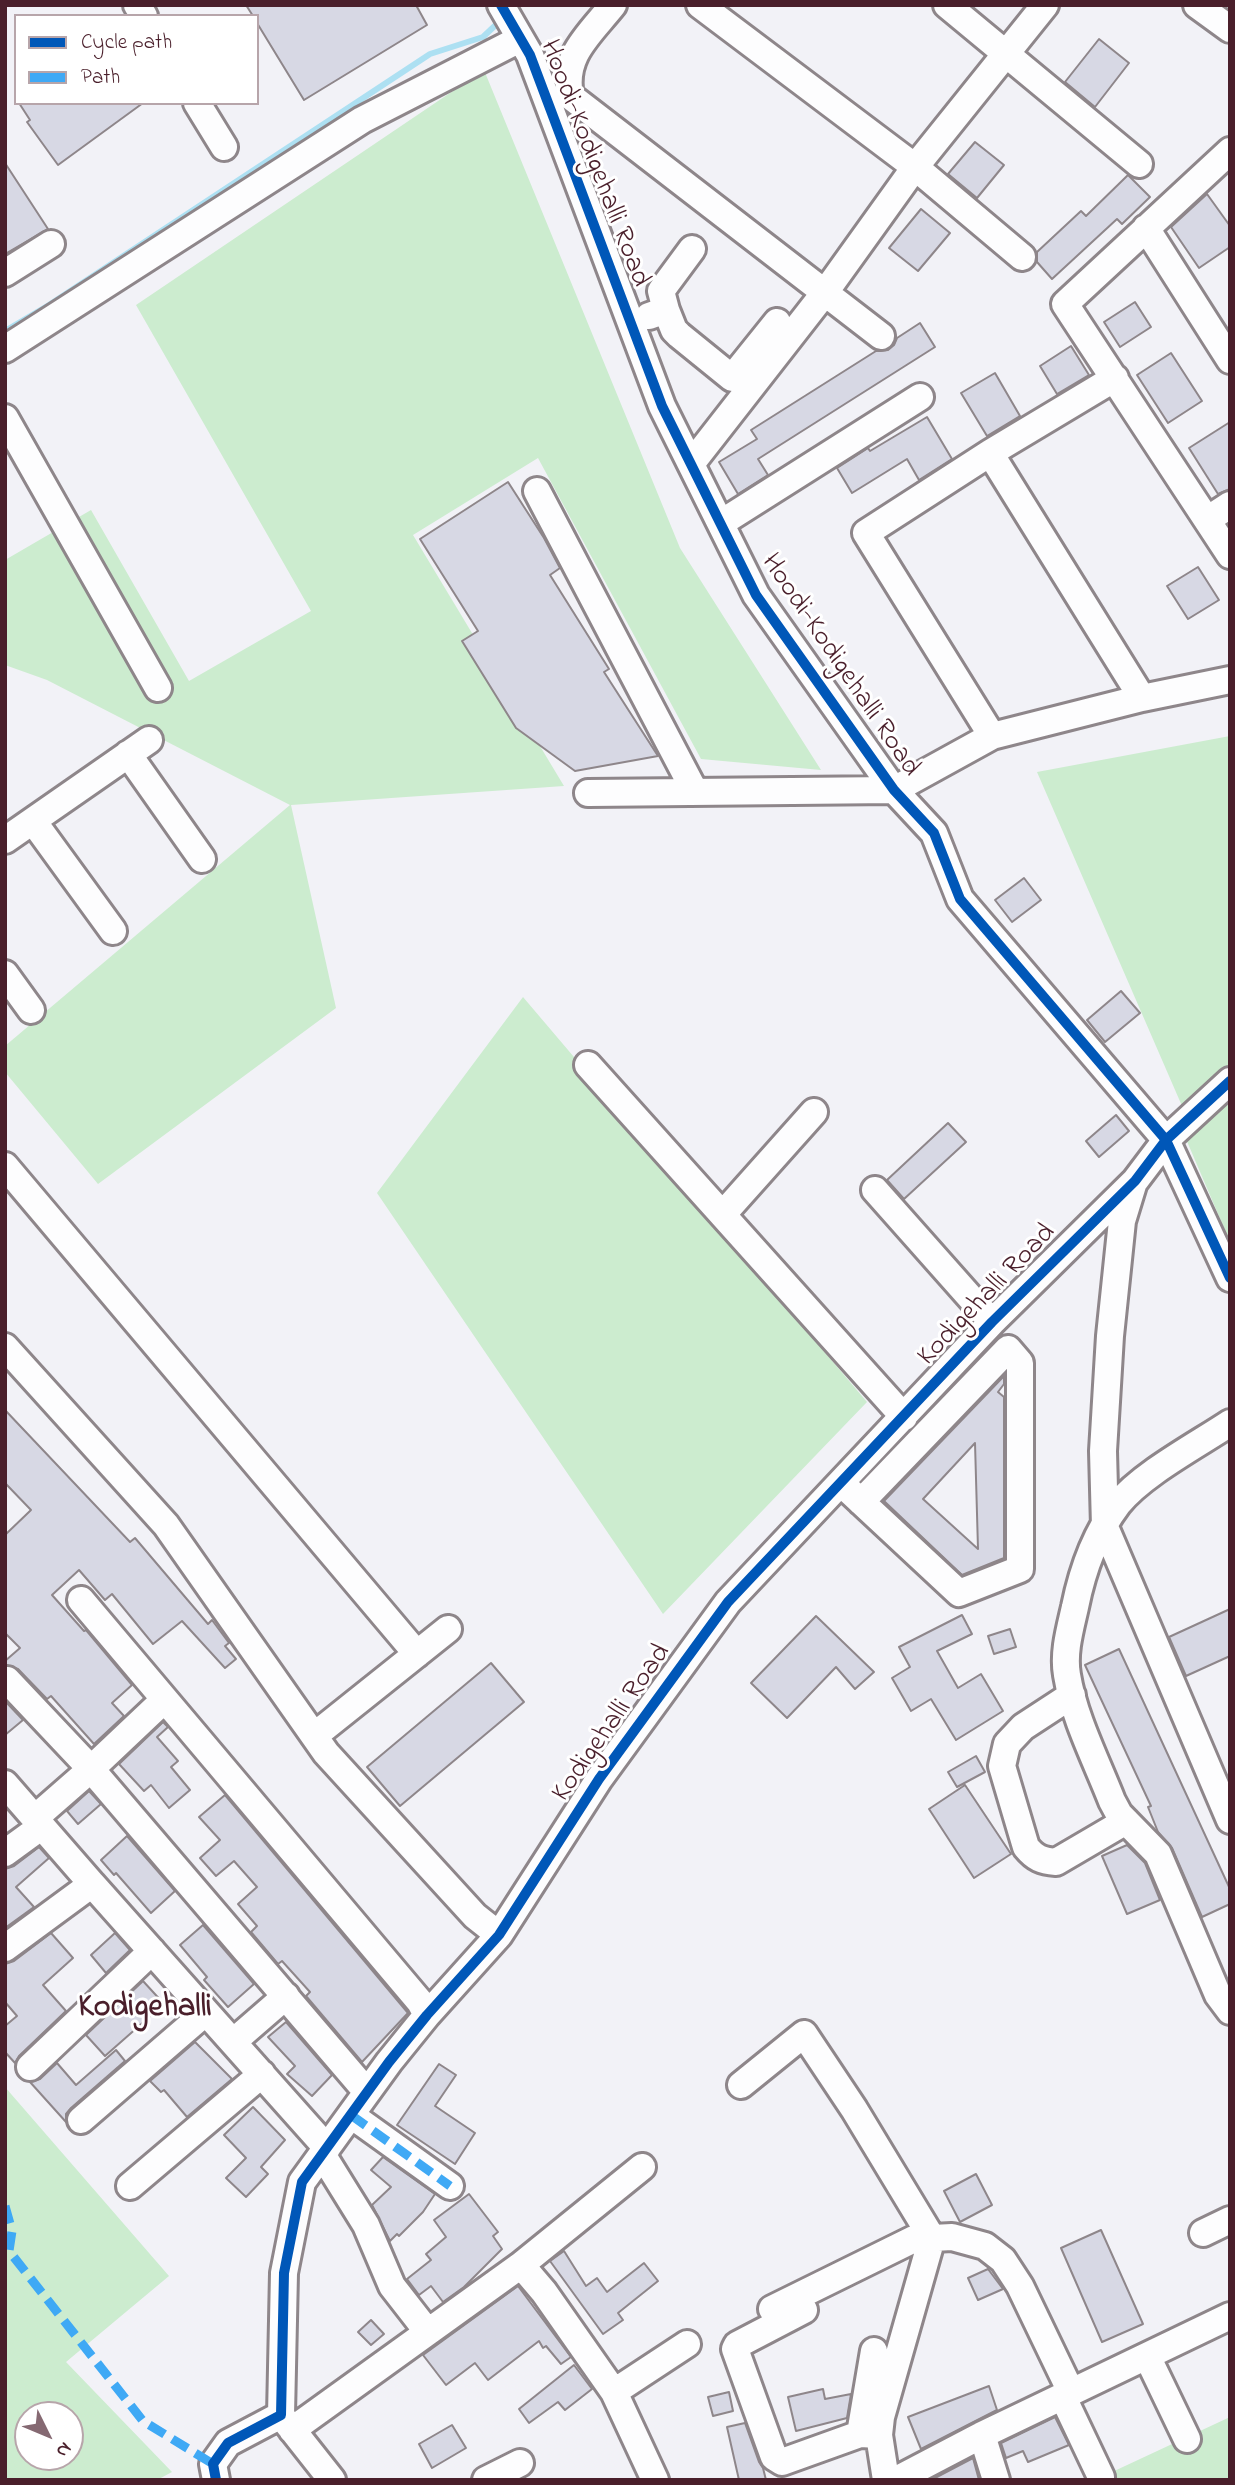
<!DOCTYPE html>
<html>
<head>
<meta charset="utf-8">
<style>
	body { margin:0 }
	#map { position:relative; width:1235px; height:2485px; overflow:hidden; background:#f2f2f7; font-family:"Indie Flower",sans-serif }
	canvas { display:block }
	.frame { position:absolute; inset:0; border:7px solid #4a1f2b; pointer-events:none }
	.legend { position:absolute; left:14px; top:14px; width:245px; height:91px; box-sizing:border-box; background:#fff; border:2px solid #b7a5aa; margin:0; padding:9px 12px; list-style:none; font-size:21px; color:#4a1f2b }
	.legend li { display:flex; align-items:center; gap:14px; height:35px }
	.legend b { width:35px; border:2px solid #b7a5aa }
	.north { position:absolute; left:14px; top:2401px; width:70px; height:70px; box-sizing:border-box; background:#fff; border:2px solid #b7a5aa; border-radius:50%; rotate:133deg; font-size:19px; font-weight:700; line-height:28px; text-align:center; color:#4a1f2b }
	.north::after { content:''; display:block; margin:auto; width:24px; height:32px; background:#856972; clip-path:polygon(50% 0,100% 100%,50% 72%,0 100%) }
</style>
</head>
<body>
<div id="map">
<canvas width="1235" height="2485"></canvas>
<div class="frame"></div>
<ul class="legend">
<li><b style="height:9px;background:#0057b8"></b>Cycle path</li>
<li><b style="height:9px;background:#3fa9f5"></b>Path</li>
</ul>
<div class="north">N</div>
</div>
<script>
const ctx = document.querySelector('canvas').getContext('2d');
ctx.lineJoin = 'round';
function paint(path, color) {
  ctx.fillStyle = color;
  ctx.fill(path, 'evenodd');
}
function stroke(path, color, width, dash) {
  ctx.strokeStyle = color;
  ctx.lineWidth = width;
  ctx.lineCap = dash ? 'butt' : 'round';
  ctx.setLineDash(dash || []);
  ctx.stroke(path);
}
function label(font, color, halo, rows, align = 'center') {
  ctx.font = font + ' "Indie Flower",sans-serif';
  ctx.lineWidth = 6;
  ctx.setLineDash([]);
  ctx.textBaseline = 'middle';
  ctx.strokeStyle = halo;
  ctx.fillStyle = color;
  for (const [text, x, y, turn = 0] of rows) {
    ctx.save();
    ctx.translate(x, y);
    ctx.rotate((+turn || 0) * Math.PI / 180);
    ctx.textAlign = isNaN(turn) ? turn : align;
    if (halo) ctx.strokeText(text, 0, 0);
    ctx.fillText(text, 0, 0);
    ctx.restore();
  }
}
const green = new Path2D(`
	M484,70L680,548L821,770L701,759L538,458L413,535L564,786L291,805L336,1008L98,1184L5,1072V1046L290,805L47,680L5,665V560L91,510L189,681L311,611L136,305Z
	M1230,736V1071L1182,1106L1037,772Z
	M523,997L867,1402L663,1614L377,1193Z
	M1230,1100V1242L1183,1132Z
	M5,2087L169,2276L66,2362L172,2472L157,2480H5ZM70,2415V2457H28V2415Z
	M1230,2417V2480H1095Z`);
const stream = new Path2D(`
	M5,331L49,305L430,54L483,37L502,19`);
const building = new Path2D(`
	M246,5H416L427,25L304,100L257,23V16H253Z
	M1099,39L1129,63L1095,107L1065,82Z
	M19,103H143L58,165L27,122L30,120Z
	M975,142L1004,165L977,198L948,174Z
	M5,163L48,229L5,254Z
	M1128,175L1150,197L1122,224L1117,219L1052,279L1037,262V252L1081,211L1086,216Z
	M1207,194L1230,226V247L1199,268L1171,227Z
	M921,209L950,233L918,271L889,248Z
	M1135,302L1151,327L1120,347L1104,322Z
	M920,323L935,347L758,459L768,475L738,494L719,462L757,439L751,430L876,351L888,350L894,345L897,338Z
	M1071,346L1089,375L1057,394L1040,366Z
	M1171,353L1202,401L1168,423L1137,375Z
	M995,373L1020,416L987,436L961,393Z
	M927,417L952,459L919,480L907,459L852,493L837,468L868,448L870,451Z
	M1230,422V489L1218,494L1189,448Z
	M508,482L544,538L560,568L550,575L609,669L604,672L658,756L575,771L516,728L462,641L478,631L420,539Z
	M1198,567L1219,600L1188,619L1167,586Z
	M1024,878L1041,900L1012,922L995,900Z
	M1121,991L1140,1013L1105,1042L1087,1020Z
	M1116,1115L1129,1131L1099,1157L1086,1141Z
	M948,1123L966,1142L904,1199L887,1180Z
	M1004,1376V1384L998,1392L1004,1397V1558L962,1575L884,1501ZM975,1443L978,1549L923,1499Z
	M5,1410L130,1542L135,1538L208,1624L212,1620L229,1643L225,1646L236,1659L225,1668L182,1621L153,1644L112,1594L105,1600L79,1570L52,1595L84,1631L86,1630L132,1685L112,1703L124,1716L94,1744L51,1696L47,1699L18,1669L5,1665V1661L20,1648L5,1633V1535L31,1510L5,1483Z
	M1230,1609V1656L1186,1676L1169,1637Z
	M962,1615L972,1634L937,1651L958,1688L981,1674L1003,1711L956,1740L931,1699L911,1711L892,1678L910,1667L899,1647Z
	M816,1616L874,1672L855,1689L836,1667L787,1718L751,1683Z
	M1010,1629L1016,1647L994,1654L988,1636Z
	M1119,1649L1230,1889V1904L1202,1917L1172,1848L1158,1832L1148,1807L1151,1806L1085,1665Z
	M491,1663L524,1702L400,1806L367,1767Z
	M5,1701L23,1720L5,1735Z
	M163,1722L168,1727L157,1737L178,1761L171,1767L190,1790L169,1808L151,1785L144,1791L119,1764Z
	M976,1756L985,1772L957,1787L948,1772Z
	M965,1785L1011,1854L974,1878L929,1809Z
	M89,1791L101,1804L78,1824L67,1811Z
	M225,1795L408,2013L362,2062L306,1996L310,1992L282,1961L278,1964L251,1932L257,1926L238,1904L257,1887L234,1861L216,1876L200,1858L220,1840L199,1817Z
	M127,1836L175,1891L151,1913L116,1873L114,1875L101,1860Z
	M1127,1845L1145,1863L1160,1900L1127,1914L1102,1856Z
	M39,1847L49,1858L16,1887L34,1907L5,1928V1869L14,1866Z
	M203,1925L254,1984L228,2007L204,1980L207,1977L180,1945Z
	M51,1933L73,1958L43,1985L66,2011L19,2056L15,2063L5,2052V2026L17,2016L5,2002V1964L14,1961Z
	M115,1933L130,1950L106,1973L91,1955Z
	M143,1981L164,2004L105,2056L86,2035Z
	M286,2022L332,2075L312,2096L287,2074L295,2066L268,2037Z
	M195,2042L232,2079L187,2117L164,2090L161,2092L150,2081Z
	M116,2050L125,2061L71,2108L66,2114V2122L30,2082L40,2079L57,2063L76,2085Z
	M439,2064L456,2075L435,2106L475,2133L455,2164L397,2125Z
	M253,2107L285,2140L261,2167L268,2174L246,2197L226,2178L246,2158L224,2135Z
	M383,2157L435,2194L423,2212L399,2236L397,2234L390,2241L372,2205L391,2187L371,2170Z
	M976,2174L992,2205L960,2222L944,2191Z
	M469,2194L498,2232L493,2236L502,2249L464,2287L443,2302L431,2286L419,2295L407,2279L431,2260L426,2254L446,2237L434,2220Z
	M1101,2230L1143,2324L1102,2342L1061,2248Z
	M564,2251L586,2286L597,2278L607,2292L644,2263L658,2281L618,2313L623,2320L603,2334L550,2261Z
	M988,2269L1003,2289L978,2300L968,2278Z
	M518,2286L571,2357L561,2364L546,2346L543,2348L539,2341L488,2380L475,2363L446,2385L423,2355Z
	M371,2320L384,2334L371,2345L358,2332Z
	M574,2365L592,2389L565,2410L558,2402L529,2423L519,2409Z
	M989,2386L997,2410L921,2449L908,2417Z
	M823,2389L825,2399L851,2394L847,2418L796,2431L788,2397Z
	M729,2392L733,2411L713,2416L708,2397Z
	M1055,2417L1069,2445L1028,2462L1023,2451L1006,2458L1001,2443Z
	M745,2423L759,2462L763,2468L766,2480H739L727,2427Z
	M452,2425L466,2448L432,2468L419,2444Z
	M973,2458L979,2480H933V2479Z`);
const minor = new Path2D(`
	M137,5L144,16
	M501,5L530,55L662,406L756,595L894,790L934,833L960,899L1166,1140L1230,1278
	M613,5C589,35 562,56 570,96L881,336
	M700,5L915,167L1022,257
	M947,5L1139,164
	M1197,5L1230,29
	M197,103L224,147
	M1230,151L1065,304L1230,555
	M1146,228L1230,360
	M5,273L51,244
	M666,310L674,330L679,335L732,378L777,322
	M649,316L666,310L661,291L692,249
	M5,349L362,120L520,39
	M5,418L158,688
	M990,453L1142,698
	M691,464L826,291L915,167L1045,5
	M537,491L695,792
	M1207,520L1230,505
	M721,523L920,397
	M992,736L866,533L990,453L1115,378
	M128,754L202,859
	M588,793L894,790L992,736L1142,698L1230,680
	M33,821L113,931
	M5,840L149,740
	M5,974L31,1010
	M588,1065L904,1417
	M5,1166L417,1654
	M1133,1185L1122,1221L1110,1336L1103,1451L1105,1527L1230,1820
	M875,1190L992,1322
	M723,1214L814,1112
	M5,1347L166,1525L326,1753L475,1916L499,1935
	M1230,1423C1197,1445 1142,1474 1118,1504C1096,1533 1082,1572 1075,1607C1070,1629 1063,1653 1067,1675C1074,1718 1096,1760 1112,1801L1119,1814L1158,1854L1218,1995L1230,2011
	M841,1483L959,1593L1020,1569V1363L1008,1349L861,1502
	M81,1600L420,2002L427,2015
	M7,1680L91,1769L367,2092
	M1072,1695L1023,1727L1007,1744L1002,1766L1026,1847C1035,1858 1042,1861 1056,1862L1126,1821
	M314,1736L448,1629
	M5,1784L92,1884
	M35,1818L91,1769L164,1700
	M5,1853L42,1826
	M5,1948L92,1884L327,2148
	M233,2042L286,1996
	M30,2067L152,1951
	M741,2085L804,2034L854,2109L932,2238L881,2417L879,2435L886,2480
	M351,2115L450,2186
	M81,2120L206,2012
	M322,2154L366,2225L392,2286L427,2331
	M130,2186L262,2074
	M1203,2233L1230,2220
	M521,2265L642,2167
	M772,2309L914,2239L952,2237L985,2246L1003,2260L1020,2286L1071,2392
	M804,2310L737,2345L735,2349L774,2457L782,2462L860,2434L879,2435
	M1147,2356L1187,2439
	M614,2392L687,2344
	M1063,2397L1101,2477
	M283,2418L332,2480
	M292,2430L521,2265L544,2292L614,2392L655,2480
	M860,2434L874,2351
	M982,2435L996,2480
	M216,2480L213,2464L228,2443L281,2415L284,2273L302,2182L389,2062L427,2015L499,1935L599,1779L728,1602L992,1322L1135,1181L1166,1140L1230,1081
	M486,2480L520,2463
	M896,2480L982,2435L1230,2316`);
const quiet = new Path2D(`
	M351,2115L450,2186
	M5,2206L12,2231L9,2251L143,2421L213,2464`);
const cycleway = new Path2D(`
	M501,5L530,55L662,406L756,595L894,790L934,833L960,899L1166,1140L1230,1278
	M216,2480L213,2464L228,2443L281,2415L284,2273L302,2182L389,2062L427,2015L499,1935L599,1779L728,1602L992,1322L1135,1181L1166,1140L1230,1081`);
const streetNames = [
	["Hoodi-Kodigehalli Road",593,164,69],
	["Hoodi-Kodigehalli Road",839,666,56],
	["Kodigehalli Road",988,1296,-46],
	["Kodigehalli Road",613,1724,-55]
];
const quarterNames = [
	["Kodigehalli",145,2010]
];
paint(green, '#cceccf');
stroke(stream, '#ade0f2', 6);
paint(building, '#d7d8e4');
stroke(building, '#8e868a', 2);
stroke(minor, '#8e868a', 32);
stroke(minor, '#fdfdfe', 26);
stroke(quiet, '#3fa9f5', 9, [18, 9]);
stroke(cycleway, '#0057b8', 10);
label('28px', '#4a1f2b', '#fff', streetNames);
label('bold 32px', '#4a1f2b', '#fff', quarterNames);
</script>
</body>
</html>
